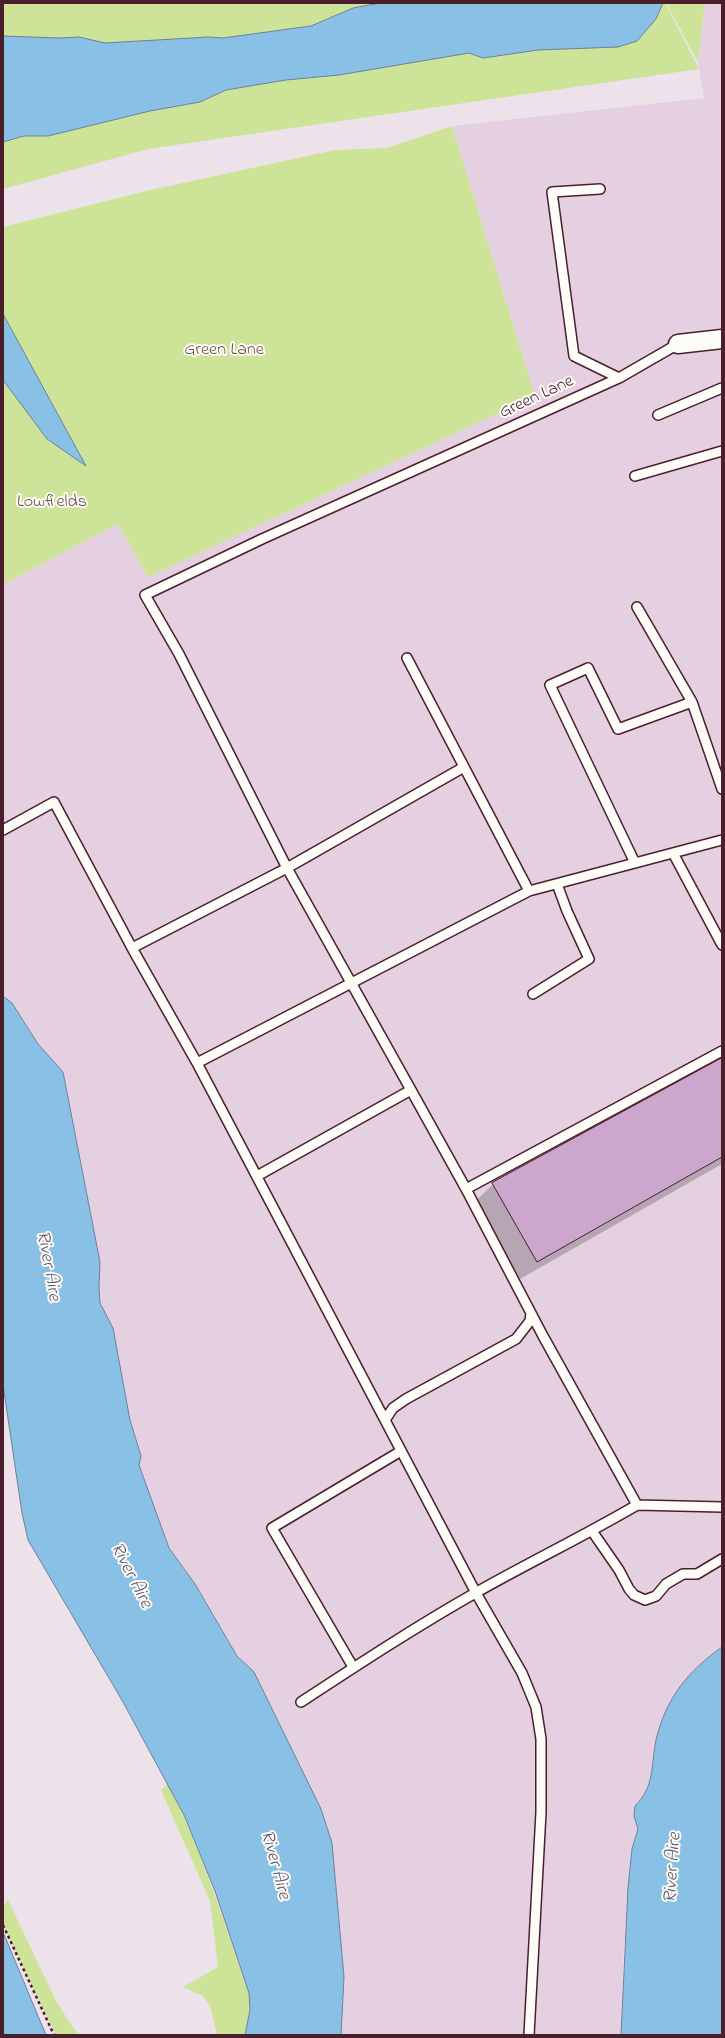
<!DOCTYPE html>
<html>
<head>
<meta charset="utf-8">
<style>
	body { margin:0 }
	#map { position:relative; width:725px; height:2038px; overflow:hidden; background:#eee2ea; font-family:"Indie Flower",sans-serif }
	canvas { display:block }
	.frame { position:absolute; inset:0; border:4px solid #4a1f2b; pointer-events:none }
</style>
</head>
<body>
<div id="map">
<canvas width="725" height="2038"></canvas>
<div class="frame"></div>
</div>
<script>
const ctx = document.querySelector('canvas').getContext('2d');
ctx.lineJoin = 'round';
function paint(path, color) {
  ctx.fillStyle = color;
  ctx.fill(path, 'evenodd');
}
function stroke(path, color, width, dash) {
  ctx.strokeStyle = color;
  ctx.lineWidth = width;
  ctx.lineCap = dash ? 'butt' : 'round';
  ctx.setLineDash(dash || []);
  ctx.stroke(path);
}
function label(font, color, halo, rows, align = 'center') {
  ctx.font = font + ' "Indie Flower",sans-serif';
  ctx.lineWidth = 4;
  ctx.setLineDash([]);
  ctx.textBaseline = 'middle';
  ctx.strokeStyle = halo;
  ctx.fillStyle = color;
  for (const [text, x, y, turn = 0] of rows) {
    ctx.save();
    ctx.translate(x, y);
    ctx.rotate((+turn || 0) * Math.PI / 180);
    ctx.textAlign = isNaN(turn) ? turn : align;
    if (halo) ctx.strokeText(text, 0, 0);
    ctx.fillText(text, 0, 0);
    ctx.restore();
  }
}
const built = new Path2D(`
	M705,3H722V1647L694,1669L656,1740L654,1765L647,1787L643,1797L635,1806L634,1816L638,1829L632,1849L623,1964L621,2035H341L344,1977L332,1843L321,1809L254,1672L238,1656L195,1584L169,1548L138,1465L141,1456L130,1420L113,1328L100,1303L99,1288L100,1262L63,1072L38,1044L12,1003L3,996V584L118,524L148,577L535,396L452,126L704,98L698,62Z`);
const green = new Path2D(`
	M3,3H665L699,69L148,149L3,189Z
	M666,3H705L698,62Z
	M452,126L535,396L148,577L118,524L3,584V227L146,191L335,150L387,148Z
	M168,1784C202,1851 224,1922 249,1993L250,2010L245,2035H215L216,2031L210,2006L203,1996L183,1987L218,1967L210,1901L161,1790Z
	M8,1900L56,2001L78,2035H56L3,1925V1907Z`);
const water = new Path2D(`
	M381,3H663L656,19L637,41L618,47L538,50L483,58L469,53L339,75L286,80L226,90L200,102L150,111L48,136H24L3,142V36L60,38L79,37L105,43L208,37L223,38L311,26L353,8Z
	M3,314L86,466L47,439L3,380Z
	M3,996L12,1003L38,1044L63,1072L100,1262L99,1288L100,1303L113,1328L130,1420L141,1456L139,1465L169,1548L195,1584L237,1656L254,1672L321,1809L332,1843L344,1977L341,2035H245L250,2010L249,1993L215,1891L184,1815L123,1702L28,1540L22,1513L3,1385Z
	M722,1647V2035H621L628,1888L632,1849L638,1829L634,1816L635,1806C655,1786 651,1765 656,1740C666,1698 688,1671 722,1647Z
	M3,1932L46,2035H3Z`);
const shadow = new Path2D(`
	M722,1057V1164L520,1279L476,1201L493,1184L717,1062Z`);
const building = new Path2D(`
	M722,1058V1157L537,1262L492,1183Z`);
const path = new Path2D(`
	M3,1925L54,2035`);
const service = new Path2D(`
	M600,189L552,192L574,356L619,378
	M658,415L722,388
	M635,476L722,451
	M637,607L692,702L722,789
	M407,658L529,891
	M3,830L54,802L132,948L197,1063
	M673,853L722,945
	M635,863L550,685L588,668L618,729L692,702
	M132,948L287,868L179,654L145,595L262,539L619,378L678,344
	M533,994L589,959L567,911L557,884
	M411,1090L287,868L464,767
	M257,1176L411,1090L466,1189L722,1051
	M466,1189L543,1336L637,1505
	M385,1420L393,1408L406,1399L516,1339L530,1321L531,1313
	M637,1505L722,1507
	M592,1531L619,1570L629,1589L634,1595L645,1600L656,1596L666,1584L683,1574H697L722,1559
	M353,1667L272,1528L401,1451
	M301,1702C359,1664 417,1626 477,1592C530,1562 584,1536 637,1505
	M529,2035L541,1812V1739L536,1707L522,1673L476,1593L197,1063L529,891L722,840`);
const minor = new Path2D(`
	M678,344L722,339`);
const parkNames = [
	["Green Lane",224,351],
	["Lowfields",52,503]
];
const streetNames = [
	["Green Lane",537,398,-25]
];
const waterNames = [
	["River Aire",47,1266,80],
	["River Aire",130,1576,63],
	["River Aire",274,1865,75],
	["River Aire",674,1868,-86]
];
paint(built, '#e4d0e1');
paint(green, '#cde398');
paint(water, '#88c0e6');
stroke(water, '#6f809b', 1);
paint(shadow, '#0003');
paint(building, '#cca6cd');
stroke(building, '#4a1f2b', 1);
stroke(service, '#4a1f2b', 12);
stroke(minor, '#4a1f2b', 21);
stroke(path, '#4a1f2b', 2.5, [3, 3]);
stroke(service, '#fdfcf7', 9);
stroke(minor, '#fdfcf7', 18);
label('18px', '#6b5046', '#fdfcf7', parkNames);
label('18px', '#4a1f2b', '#fdfcf7', streetNames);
label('italic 19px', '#60576c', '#fdfcf7', waterNames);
</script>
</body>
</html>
